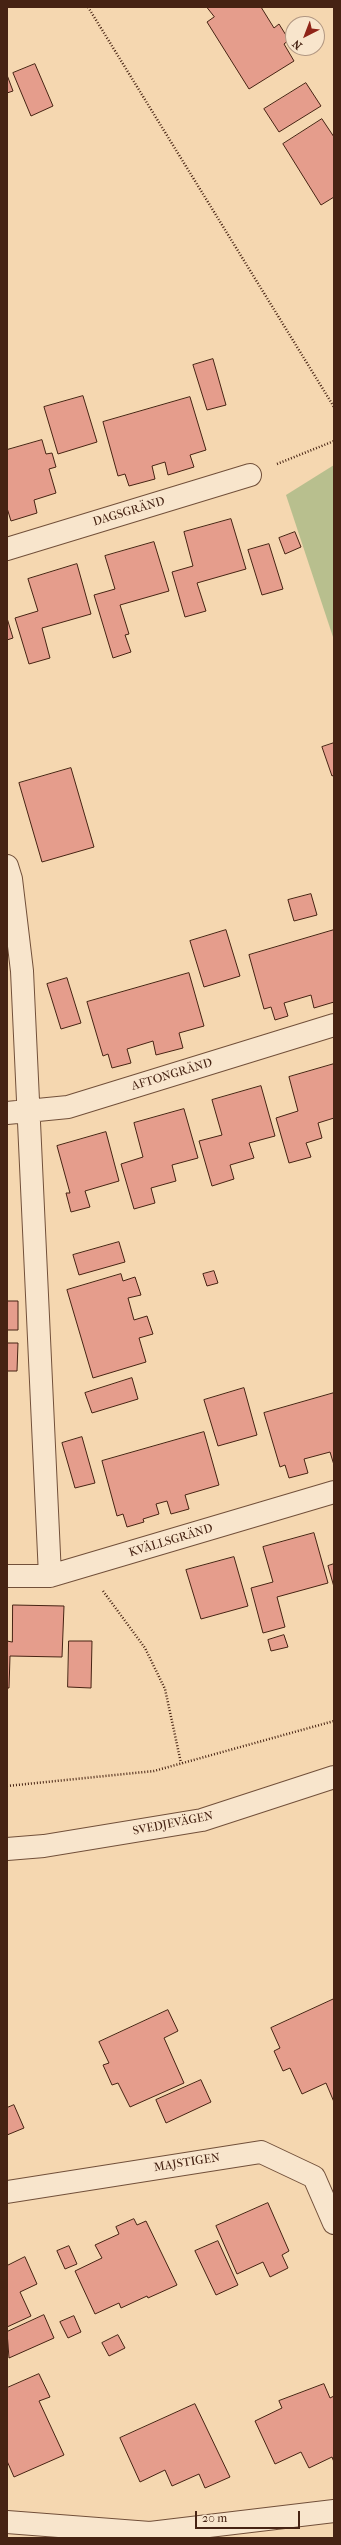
<!DOCTYPE html>
<html>
<head>
<meta charset="utf-8">
<style>
	body { margin:0 }
	#map { position:relative; width:341px; height:2545px; overflow:hidden; background:#f5d7b0; font-family:"IM FELL French Canon",serif }
	canvas { display:block }
	.frame { position:absolute; inset:0; border:8px solid #462313; pointer-events:none }
	.north { position:absolute; left:285px; top:16px; width:40px; height:40px; box-sizing:border-box; background:#f8e5cc; border:1px solid #b19782; border-radius:50%; rotate:222deg; font-size:11px; font-weight:700; line-height:16px; text-align:center; color:#462313 }
	.north::after { content:''; display:block; margin:auto; width:14px; height:18px; background:#8f2418; clip-path:polygon(50% 0,100% 100%,50% 72%,0 100%) }
	.scale { position:absolute; left:195px; top:2511px; width:105px; height:18px; box-sizing:border-box; border:2px solid #462313; border-top:0; padding-left:5px; font-size:12px; line-height:14px; white-space:nowrap; color:#462313; -webkit-text-stroke:3px #f8e5cc; paint-order:stroke }
</style>
</head>
<body>
<div id="map">
<canvas width="341" height="2545"></canvas>
<div class="frame"></div>
<div class="north">N</div>
<div class="scale">20 m</div>
</div>
<script>
const ctx = document.querySelector('canvas').getContext('2d');
ctx.lineJoin = 'round';
function paint(path, color) {
  ctx.fillStyle = color;
  ctx.fill(path, 'evenodd');
}
function stroke(path, color, width, dash) {
  ctx.strokeStyle = color;
  ctx.lineWidth = width;
  ctx.lineCap = dash ? 'butt' : 'round';
  ctx.setLineDash(dash || []);
  ctx.stroke(path);
}
function label(font, color, halo, rows, align = 'center') {
  ctx.font = font + ' "IM FELL French Canon",serif';
  ctx.lineWidth = 3;
  ctx.setLineDash([]);
  ctx.textBaseline = 'middle';
  ctx.strokeStyle = halo;
  ctx.fillStyle = color;
  for (const [text, x, y, turn = 0] of rows) {
    ctx.save();
    ctx.translate(x, y);
    ctx.rotate((+turn || 0) * Math.PI / 180);
    ctx.textAlign = isNaN(turn) ? turn : align;
    if (halo) ctx.strokeText(text, 0, 0);
    ctx.fillText(text, 0, 0);
    ctx.restore();
  }
}
const green = new Path2D(`
	M334,465V640L286,495Z`);
const building = new Path2D(`
	M207,7H261L274,28L279,24L289,40L284,44L294,61L249,89L207,22L214,17Z
	M35,64L53,106L31,116L13,73Z
	M7,75L13,91L7,93Z
	M306,83L321,106L279,132L264,109Z
	M322,119L334,137V197L321,205L283,144Z
	M213,359L226,405L207,410L193,365Z
	M83,396L97,442L58,454L44,407Z
	M190,397L206,450L190,455L194,467L168,475L165,462L152,466L155,479L129,486L125,474L118,476L103,422Z
	M42,440L46,454L52,453L56,467L49,469L56,493L34,500L37,513L11,521L7,508V450Z
	M231,519L246,569L197,583L206,611L185,617L172,572L193,566L184,532Z
	M295,532L301,547L285,554L279,538Z
	M154,542L169,591L120,605L129,634L125,635L131,652L113,658L94,595L115,589L105,556Z
	M269,544L283,589L262,595L248,550Z
	M77,564L91,614L42,628L50,658L29,664L15,618L38,611L28,579Z
	M7,618L13,638L7,640Z
	M334,743V775L332,776L322,747Z
	M71,768L94,847L42,862L19,783Z
	M311,894L317,915L294,921L288,900Z
	M226,930L240,976L204,987L190,941Z
	M334,930V1002L314,1008L311,995L284,1003L288,1016L275,1020L271,1007L264,1009L249,955Z
	M189,973L204,1026L179,1033L183,1048L156,1055L153,1041L127,1049L131,1063L112,1068L108,1054L103,1056L87,1002Z
	M67,978L81,1023L61,1029L47,984Z
	M334,1064V1118L318,1123L322,1138L306,1143L311,1157L289,1163L276,1118L298,1111L289,1077Z
	M261,1086L275,1136L249,1143L254,1158L230,1165L234,1179L212,1186L199,1141L222,1135L212,1100Z
	M184,1109L198,1158L172,1165L176,1181L151,1188L155,1203L134,1209L121,1164L143,1157L134,1123Z
	M106,1132L119,1181L85,1191L90,1207L71,1212L66,1193H70L57,1146Z
	M119,1242L125,1262L79,1275L73,1255Z
	M214,1271L218,1283L207,1286L203,1274Z
	M121,1274L123,1281L135,1277L141,1295L128,1298L134,1320L147,1316L153,1334L139,1338L146,1362L93,1378L67,1290Z
	M7,1301H18V1330H7Z
	M7,1343H18L17,1371H7Z
	M132,1378L138,1399L92,1413L85,1393Z
	M244,1388L257,1435L218,1446L204,1400Z
	M334,1393V1465L330,1452L304,1459L308,1473L289,1478L285,1465L280,1467L264,1413Z
	M204,1432L219,1485L185,1495L189,1509L171,1514L167,1501L156,1504L159,1514L143,1519L144,1522L127,1527L123,1514L117,1516L102,1461Z
	M82,1437L95,1483L75,1488L62,1443Z
	M314,1533L328,1583L277,1597L285,1627L263,1633L251,1588L273,1582L263,1547Z
	M234,1557L248,1606L201,1619L186,1570Z
	M334,1564V1587L328,1566Z
	M13,1605L64,1606L62,1657L10,1656L9,1688H7V1641L12,1642Z
	M284,1635L288,1647L271,1651L268,1640Z
	M69,1641H92L91,1688L68,1687Z
	M334,1999V2102L326,2083L302,2094L290,2068L283,2071L274,2051L280,2048L271,2028Z
	M168,2010L178,2031L164,2038L184,2083L130,2107L118,2083L112,2085L103,2065L109,2063L99,2042Z
	M201,2080L211,2102L166,2123L156,2100Z
	M14,2105L24,2128L7,2135V2108Z
	M268,2203L289,2251L282,2255L288,2268L270,2277L263,2262L237,2274L216,2226Z
	M134,2219L137,2225L146,2221L177,2285L148,2298L147,2296L121,2308L119,2303L95,2314L75,2271L102,2258L95,2245L119,2234L116,2227Z
	M218,2241L238,2285L216,2295L195,2251Z
	M69,2246L77,2264L65,2269L57,2251Z
	M25,2257L37,2284L20,2292L31,2316L7,2327V2266Z
	M44,2315L54,2338L9,2358L7,2332Z
	M74,2316L81,2332L68,2338L60,2322Z
	M118,2335L125,2348L109,2356L102,2343Z
	M39,2374L50,2397L39,2401L64,2455L14,2477L7,2461V2388Z
	M324,2384L330,2398L334,2396V2462L332,2457L309,2468L301,2452L275,2464L255,2421L282,2408L279,2401Z
	M195,2404L230,2477L205,2488L199,2474L172,2486L165,2470L140,2482L120,2438Z`);
const path = new Path2D(`
	M88,7L334,407
	M277,464L334,441
	M103,1591L145,1648L165,1689L181,1763
	M7,1786L154,1771L334,1721`);
const minor = new Path2D(`
	M7,549L250,475
	M7,866L11,879L22,971L50,1576
	M7,1113L68,1107L334,1025
	M7,1576H50L334,1492
	M7,1849L44,1846L202,1820L334,1777
	M7,2192L261,2152L314,2177L334,2223
	M7,2522L150,2533L334,2511`);
const streetNames = [
	["DAGSGRÄND",129,512,-17],
	["AFTONGRÄND",172,1075,-17],
	["KVÄLLSGRÄND",171,1541,-17],
	["SVEDJEVÄGEN",173,1824,-11],
	["MAJSTIGEN",187,2163,-9]
];
paint(green, '#b8bf8e');
paint(building, '#e59d8c');
stroke(building, '#462313', 1);
stroke(minor, '#72503a', 24);
stroke(path, '#462313', 2.5, [1, 2]);
stroke(minor, '#f8e5cc', 22);
label('12px', '#462313', '#f8e5cc', streetNames);
</script>
</body>
</html>
